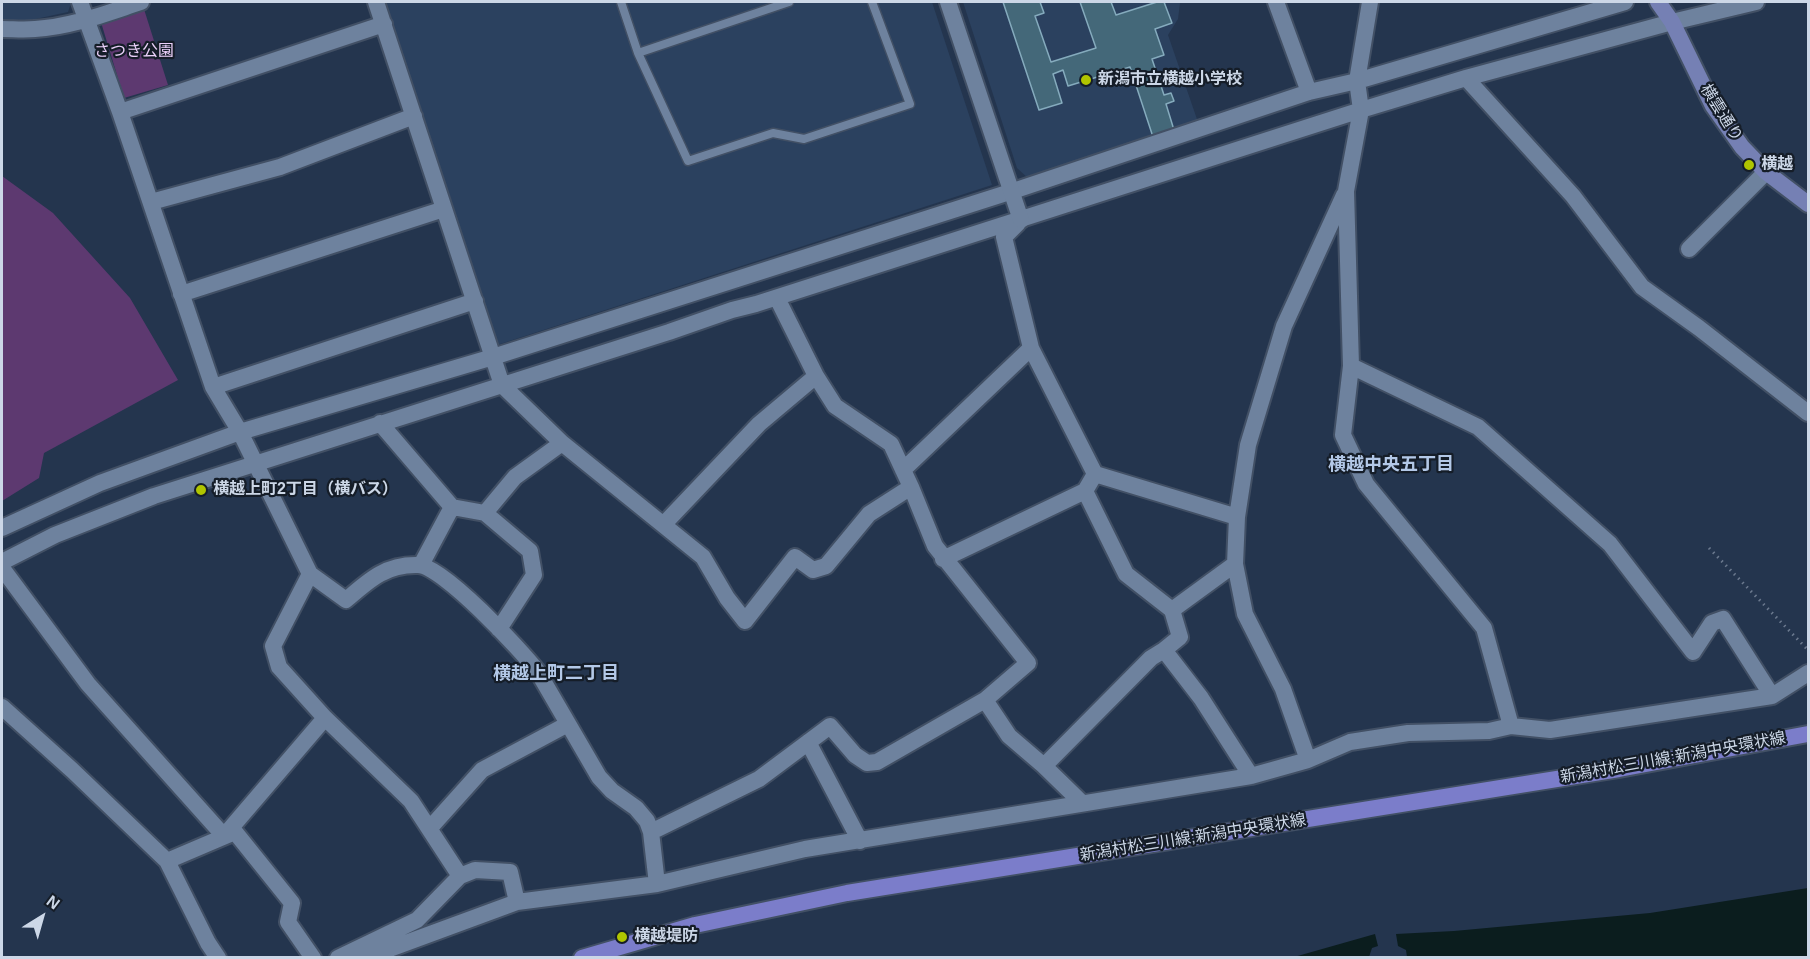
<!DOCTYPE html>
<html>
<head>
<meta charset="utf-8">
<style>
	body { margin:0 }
	#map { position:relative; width:1810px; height:959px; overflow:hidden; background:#24354e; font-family:Helvetica,sans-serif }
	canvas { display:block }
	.frame { position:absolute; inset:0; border:3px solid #ccd7e7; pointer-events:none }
	.north { position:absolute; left:12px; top:887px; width:60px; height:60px; -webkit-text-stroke:4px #151d28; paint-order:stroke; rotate:37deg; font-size:16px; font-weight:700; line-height:24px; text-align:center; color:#ccd7e7 }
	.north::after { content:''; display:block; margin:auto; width:21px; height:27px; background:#ccd7e7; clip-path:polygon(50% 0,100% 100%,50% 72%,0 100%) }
</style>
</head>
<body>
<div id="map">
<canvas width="1810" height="959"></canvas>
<div class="frame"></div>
<div class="north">N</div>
</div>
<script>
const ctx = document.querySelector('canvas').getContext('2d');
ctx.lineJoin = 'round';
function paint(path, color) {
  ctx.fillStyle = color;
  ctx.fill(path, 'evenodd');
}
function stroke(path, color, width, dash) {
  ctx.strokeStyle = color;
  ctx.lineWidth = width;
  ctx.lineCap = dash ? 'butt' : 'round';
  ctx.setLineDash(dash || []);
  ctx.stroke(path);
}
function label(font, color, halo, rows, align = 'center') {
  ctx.font = font + ' Helvetica,"Noto Sans JP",sans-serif';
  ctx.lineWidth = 4.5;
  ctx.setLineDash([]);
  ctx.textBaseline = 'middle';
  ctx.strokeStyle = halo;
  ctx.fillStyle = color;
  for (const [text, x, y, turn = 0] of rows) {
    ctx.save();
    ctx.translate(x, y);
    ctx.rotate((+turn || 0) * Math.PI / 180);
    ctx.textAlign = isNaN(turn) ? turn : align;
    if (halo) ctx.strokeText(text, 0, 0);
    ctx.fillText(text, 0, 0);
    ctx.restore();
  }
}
const built = new Path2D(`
	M2,2H70L71,3L68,12L31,20L2,21Z
	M383,2H932L992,185L494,346Z
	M963,2H1183L1180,3L1178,19L1168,35L1199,125L1030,180L1017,168Z`);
const green = new Path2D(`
	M143,6L168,85L124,98L100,19Z
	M2,176L53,213L130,298L178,380L44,453L39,478L2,501Z`);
const water = new Path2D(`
	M1808,888V957H1407L1406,950L1398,946L1396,934L1454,931L1650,913Z
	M1375,934L1378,946L1372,948L1369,957H1294Z`);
const building = new Path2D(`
	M1003,2H1040L1044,13L1035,16L1051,62L1096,48L1080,2H1111L1116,15L1157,2H1164L1172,23L1155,29L1164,55L1152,59L1164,95L1171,93L1174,101L1166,104L1174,130L1153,137L1130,67L1068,86L1063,70L1053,74L1062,103L1039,110Z`);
const path = new Path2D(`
	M1709,548L1808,650`);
const service = new Path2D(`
	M621,2L638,53L688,161L773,133L804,139L910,104L872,2
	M638,53L789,2`);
const minor = new Path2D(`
	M80,2L120,112L213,387L240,432L310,574L346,600C369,580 386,564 418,565C443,566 521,650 538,672L599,777L612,791L636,808L647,821L651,832L657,884
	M376,2L502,385L562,443L703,557L727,598L745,621L795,557L813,570L826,566L869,514L911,487
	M1276,2L1309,92
	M1370,2L1357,81L1361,110L1346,191L1351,366L1478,427L1610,544L1693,652L1712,623L1723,619L1772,696
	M2,29C13,29 24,30 35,29C71,27 107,13 141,2
	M1466,78L1573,196L1642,287L1699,328L1808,413
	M120,112L384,24
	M151,202L280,167L414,116
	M1018,223L1004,237L1031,348L1095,474L1085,491L1126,574L1172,610L1180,637L1164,650L1151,658L1044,766L1082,803
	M1689,249L1766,172
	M181,294L444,209
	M777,298L816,376L835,406L891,444L911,487L935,546L1028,663L985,700L1009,736L1044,766
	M1351,366L1343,435L1366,484L1484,628L1511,726
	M213,387L475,301
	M380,423L452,507L485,513L515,477L562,443
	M903,470L1031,348
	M1095,474L1237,517
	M485,513L530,551L534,575L499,629
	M664,524L759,424L816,376
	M2,528L100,483L240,432L493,357L1013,191L1309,92L1357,81L1625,2
	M943,559L1085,491
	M2,562L55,535L154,496L669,332L732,310L756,304L1361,110L1466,78L1672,22L1756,2
	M421,565L452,507
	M2,568L88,684L224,836L325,718
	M310,574L273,646L279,667L325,718L411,801L460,876
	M1172,610L1235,564
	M1164,650L1201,698L1251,776
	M2,707L72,770L167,861L208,943L218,958
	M808,742L860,841
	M1308,760L1283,689L1245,614L1235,564L1237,517L1248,445L1284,326L1344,195
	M430,828L482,770L568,724
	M651,832L759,779L830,726L855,755L867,763L877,762L985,700
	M167,861L235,832L292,903L288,922L313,958
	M338,958L417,920L460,876L475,870L510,872L517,902
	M365,958L517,902L657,884L805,849L1251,776L1308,760L1350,742L1408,733L1489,731L1511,726L1550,730L1772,696L1808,673`);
const tertiary = new Path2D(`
	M948,2L1021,220`);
const secondary = new Path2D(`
	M1658,2L1672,22L1713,106L1742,147L1766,172L1808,204`);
const primary = new Path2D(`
	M582,958L695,925L847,893L1619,769L1808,734`);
const markers = [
	[1086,80,6,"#b0c500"],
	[1749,165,6,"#b0c500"],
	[201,490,6,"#b0c500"],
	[622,937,6,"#b0c500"]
];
const parkNames = [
	["さつき公園",134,52]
];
const poiNames = [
	["新潟市立横越小学校",1098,80],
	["横越",1761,165],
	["横越上町2丁目（横バス）",213,490],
	["横越堤防",634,937]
];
const streetNames = [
	["横雲通り",1721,113,58],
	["新潟村松三川線;新潟中央環状線",1673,758,-10],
	["新潟村松三川線;新潟中央環状線",1193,838,-9]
];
const neighbourhoodNames = [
	["横越中央五丁目",1391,465],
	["横越上町二丁目",556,674]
];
paint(built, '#2b415f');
paint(green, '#5d3970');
paint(water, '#0b1d1e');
paint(building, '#446879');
stroke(building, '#85abbd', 1.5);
stroke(service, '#425065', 11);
stroke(minor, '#425065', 20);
stroke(tertiary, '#425065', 20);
stroke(secondary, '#425065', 20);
stroke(primary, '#425065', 20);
stroke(path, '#6b798e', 3, [1.5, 4.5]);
stroke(service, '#6e829e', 8);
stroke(minor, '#6e829e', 16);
stroke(tertiary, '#6e829e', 16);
stroke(secondary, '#7580b4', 16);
stroke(primary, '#7b7dca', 16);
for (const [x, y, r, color] of markers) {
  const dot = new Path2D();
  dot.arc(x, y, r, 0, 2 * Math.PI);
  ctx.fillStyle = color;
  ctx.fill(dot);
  stroke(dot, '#151d28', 2);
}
label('16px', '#ead0f8', '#151d28', parkNames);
label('bold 16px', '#ccd7e7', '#151d28', poiNames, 'left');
label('16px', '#ccd7e7', '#151d28', streetNames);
label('bold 18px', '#b3c8e7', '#151d28', neighbourhoodNames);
</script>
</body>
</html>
